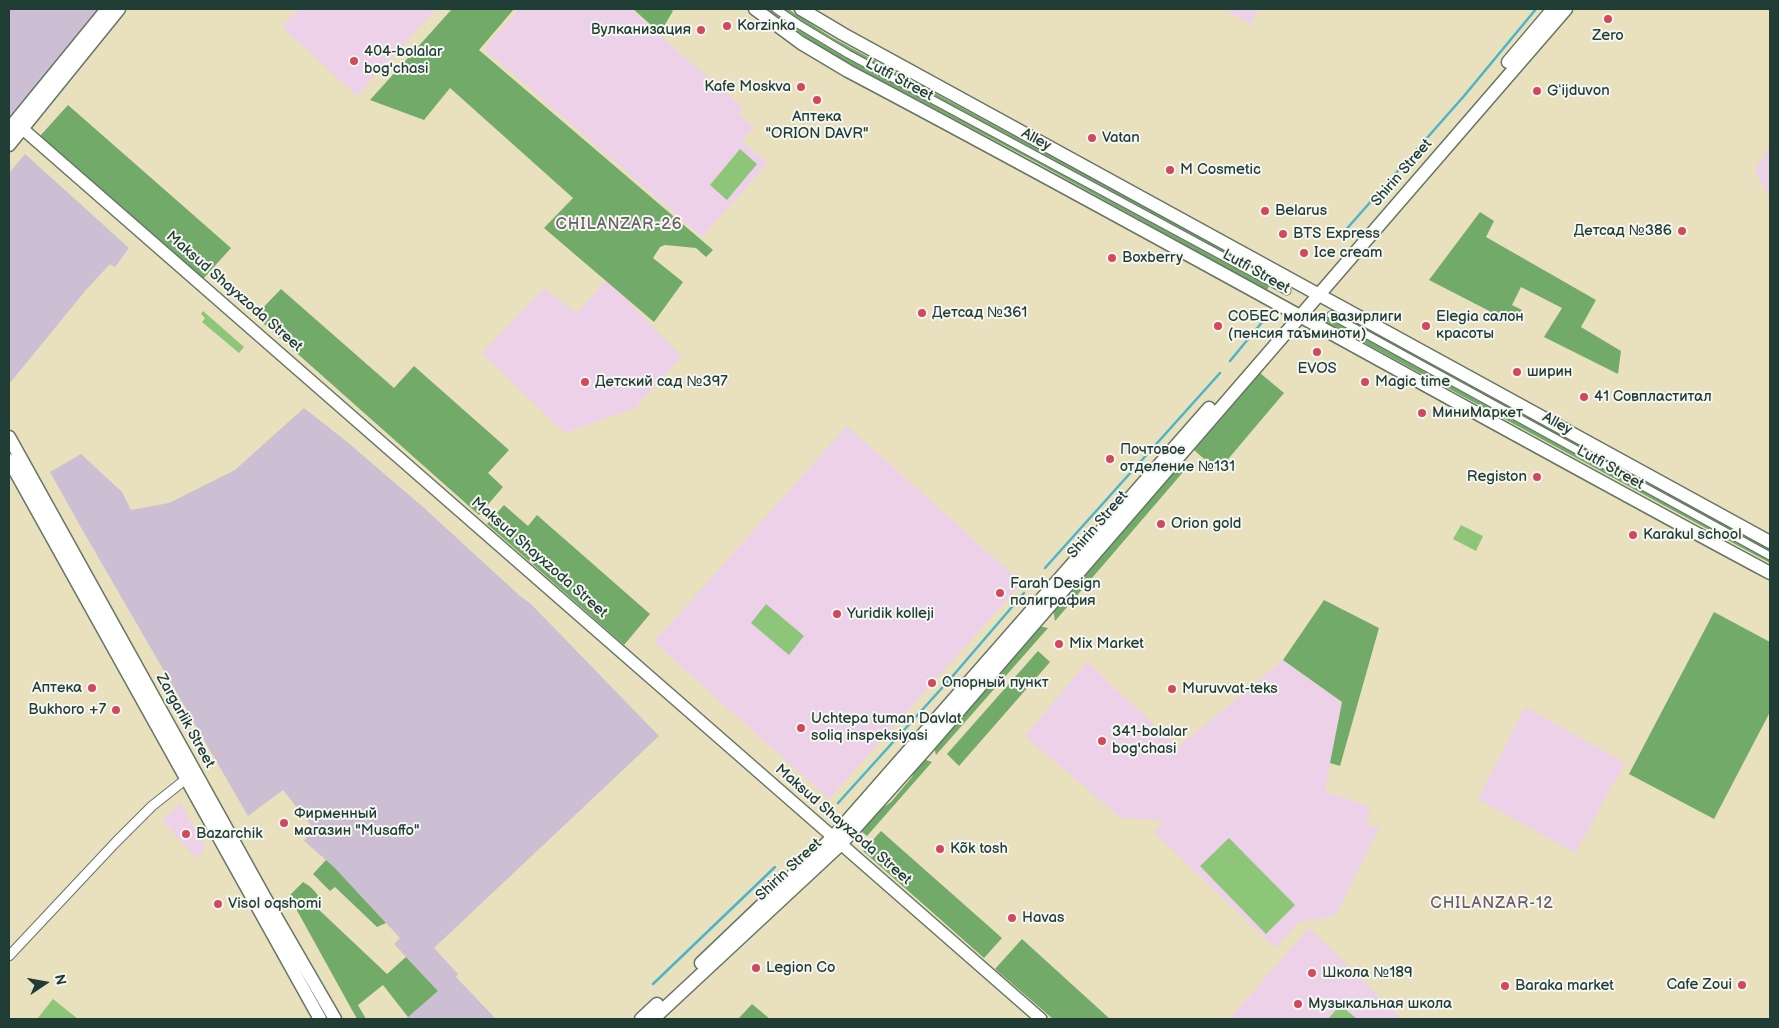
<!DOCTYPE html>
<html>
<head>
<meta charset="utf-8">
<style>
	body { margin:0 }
	#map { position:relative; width:1779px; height:1028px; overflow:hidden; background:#e9e0bd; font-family:"Balsamiq Sans",sans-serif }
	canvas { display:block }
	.frame { position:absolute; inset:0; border:10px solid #1f3d34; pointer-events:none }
	.north { position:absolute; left:20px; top:958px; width:50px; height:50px; -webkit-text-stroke:4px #f6f6f2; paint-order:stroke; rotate:78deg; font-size:14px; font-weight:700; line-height:20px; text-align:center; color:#1f3d34 }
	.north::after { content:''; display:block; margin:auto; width:18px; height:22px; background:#1f3d34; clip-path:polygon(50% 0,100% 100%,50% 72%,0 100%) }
</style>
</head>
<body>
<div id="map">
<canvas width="1779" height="1028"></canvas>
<div class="frame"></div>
<div class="north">N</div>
</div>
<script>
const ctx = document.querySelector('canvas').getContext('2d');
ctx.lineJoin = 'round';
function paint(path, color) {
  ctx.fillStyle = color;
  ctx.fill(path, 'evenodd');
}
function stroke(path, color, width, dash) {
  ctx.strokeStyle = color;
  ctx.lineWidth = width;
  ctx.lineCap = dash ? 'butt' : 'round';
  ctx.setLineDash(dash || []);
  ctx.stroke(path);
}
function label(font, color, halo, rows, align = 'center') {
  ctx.font = font + ' "Balsamiq Sans",sans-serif';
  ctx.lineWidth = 4;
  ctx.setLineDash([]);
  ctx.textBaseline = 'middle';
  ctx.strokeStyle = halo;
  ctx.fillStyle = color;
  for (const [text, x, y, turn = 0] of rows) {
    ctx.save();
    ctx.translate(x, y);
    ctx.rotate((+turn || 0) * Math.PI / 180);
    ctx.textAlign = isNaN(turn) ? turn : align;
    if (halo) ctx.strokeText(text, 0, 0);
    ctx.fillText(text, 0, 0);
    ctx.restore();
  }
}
const built = new Path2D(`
	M298,9H436L357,96L282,27Z
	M519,9H631L663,36L665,40L743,108L738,114L754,127L742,141L768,163L702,237L484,49Z
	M1223,9H1259L1251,24Z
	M1770,144V197L1755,171Z
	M607,280L682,356L635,408L565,433L482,353L544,288L577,313Z
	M847,426L1022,583L829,799L654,642Z
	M1283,660L1342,702L1325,791L1370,807L1367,824L1379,828L1337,913L1327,918L1299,922L1275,948L1154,832L1165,821L1121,818L1025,736L1087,662L1178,747Z
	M1525,707L1625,763L1575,853L1478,799Z
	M181,803L205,848L196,858L162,820Z
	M1309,928L1402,1019H1229Z`);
const industrial = new Path2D(`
	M9,9H107L9,129Z
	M25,154L129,248L115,267L110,264L86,290L9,384V173Z
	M304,408L346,441L423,507L520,596L530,603L659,736L434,948L458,974L456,977L496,1019H405L438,991L394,944L400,938L334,867L304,841L313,828L283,790L248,816L79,524L50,472L81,454L122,492L131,510L169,503L235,470Z`);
const green = new Path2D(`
	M740,149L757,164L727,200L710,185Z
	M203,311L244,347L239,353L202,322L205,318L201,314Z
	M1461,525L1483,536L1476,551L1453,539Z
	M766,604L804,636L789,655L751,623Z
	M1229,838L1295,905L1266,934L1200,866Z
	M53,999L78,1019H37Z
	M1340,1005L1357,1019H1331L1329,1018Z`);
const forest = new Path2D(`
	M452,9H514L479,50L713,250L706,257L696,248L665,245L660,247L653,258L683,282L654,322L544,228L573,198L450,88L424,120L370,100Z
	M633,9H670L673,11L660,33Z
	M767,9H788L831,37L1274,277L1267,290L1032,160L822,49Z
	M68,105L231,248L203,279L40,136Z
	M1480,212L1494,221L1486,237L1596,300L1581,327L1621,351L1618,374L1544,337L1562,308L1521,287L1512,305L1522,310L1516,320L1497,315L1429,280Z
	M281,289L394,388L414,366L509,450L488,473L503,487L479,515L255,316Z
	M1333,307L1461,381L1770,548V563L1324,321Z
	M1260,373L1284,393L1218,471L1194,450Z
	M1181,461L1190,464L1055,621L1053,608Z
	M504,505L528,526L537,515L650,614L624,645L487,524Z
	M1324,600L1379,628L1340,766L1330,763L1342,702L1283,660Z
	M1714,612L1770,642V712L1714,819L1629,774Z
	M1039,626L1048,628L936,755L934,747Z
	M1038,651L1050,662L959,766L947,754Z
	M923,759L932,762L867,836L861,831L877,812L891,802L912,777L917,766Z
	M881,831L1002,938L984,958L863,851Z
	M326,860L334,867L386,923L377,927L335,887L330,891L313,874Z
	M303,882C312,887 317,892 321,902L316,907L387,974L406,957L438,991L408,1017L383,985L358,1005L366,1019H357L289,896Z
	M1022,939L1110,1019H1053L995,969Z
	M752,1004L770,1019H738Z`);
const stream = new Path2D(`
	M1343,233L1464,96L1536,9
	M1230,361L1263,321
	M1045,568L1220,373
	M838,803L951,678L1024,593
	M653,984L775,867`);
const pedestrian = new Path2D(`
	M776,9L798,24L848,54L1287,291
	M1331,315L1770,556`);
const minor = new Path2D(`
	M9,956L116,842L152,806L186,779`);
const tertiary = new Path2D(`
	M16,123L833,837
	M841,844L1041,1019`);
const secondary = new Path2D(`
	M755,9L801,43L848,71C1157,234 1462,408 1770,573
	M801,9L843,34L1770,542
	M1508,62L1553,9
	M9,129L107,9
	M9,145L119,9
	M9,437L265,898L335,1019
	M9,460L320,1019
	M701,963L833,837L1209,408
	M641,1019L657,1004
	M653,1019L841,844L925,750L1566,9`);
const markers = [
	[1608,19,5,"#d1495b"],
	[727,26,5,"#d1495b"],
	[701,30,5,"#d1495b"],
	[354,61,5,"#d1495b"],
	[801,87,5,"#d1495b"],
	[1537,91,5,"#d1495b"],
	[817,100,5,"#d1495b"],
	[1092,138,5,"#d1495b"],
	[1170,170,5,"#d1495b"],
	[1265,211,5,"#d1495b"],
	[1682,231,5,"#d1495b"],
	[1283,234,5,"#d1495b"],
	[1304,253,5,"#d1495b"],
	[1112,258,5,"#d1495b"],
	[922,313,5,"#d1495b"],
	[1218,326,5,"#d1495b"],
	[1426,326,5,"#d1495b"],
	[1317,352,5,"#d1495b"],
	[1517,372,5,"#d1495b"],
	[585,382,5,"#d1495b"],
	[1365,382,5,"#d1495b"],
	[1584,397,5,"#d1495b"],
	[1422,413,5,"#d1495b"],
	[1110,459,5,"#d1495b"],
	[1537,477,5,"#d1495b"],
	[1161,524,5,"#d1495b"],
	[1633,535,5,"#d1495b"],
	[1000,593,5,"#d1495b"],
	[837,614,5,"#d1495b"],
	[1059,644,5,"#d1495b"],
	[932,683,5,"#d1495b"],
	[92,688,5,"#d1495b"],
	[1172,689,5,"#d1495b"],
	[116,710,5,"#d1495b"],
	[801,728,5,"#d1495b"],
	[1102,741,5,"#d1495b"],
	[284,823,5,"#d1495b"],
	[186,834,5,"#d1495b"],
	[940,849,5,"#d1495b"],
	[218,904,5,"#d1495b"],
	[1012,918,5,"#d1495b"],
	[756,968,5,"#d1495b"],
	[1312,973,5,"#d1495b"],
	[1742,985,5,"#d1495b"],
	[1505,986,5,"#d1495b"],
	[1298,1004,5,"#d1495b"]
];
const poiNames = [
	["Korzinka",737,26],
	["Вулканизация",691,30,"right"],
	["Zero",1608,36,"center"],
	["404-bolalar",364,52],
	["bog'chasi",364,69],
	["Kafe Moskva",791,87,"right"],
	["Gʻijduvon",1547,91],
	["Аптека",817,117,"center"],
	["\"ORION DAVR\"",817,134,"center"],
	["Vatan",1102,138],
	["M Cosmetic",1180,170],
	["Belarus",1275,211],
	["Детсад №386",1672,231,"right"],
	["BTS Express",1293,234],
	["Ice cream",1314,253],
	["Boxberry",1122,258],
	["Детсад №361",932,313],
	["СОБЕС молия вазирлиги",1228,317],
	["(пенсия таъминоти)",1228,334],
	["Elegia салон",1436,317],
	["красоты",1436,334],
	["EVOS",1317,369,"center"],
	["ширин",1527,372],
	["Детский сад №397",595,382],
	["Magic time",1375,382],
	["41 Совпластитал",1594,397],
	["МиниМаркет",1432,413],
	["Почтовое",1120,450],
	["отделение №131",1120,467],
	["Registon",1527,477,"right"],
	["Orion gold",1171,524],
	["Karakul school",1643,535],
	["Farah Design",1010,584],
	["полиграфия",1010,601],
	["Yuridik kolleji",847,614],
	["Mix Market",1069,644],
	["Опорный пункт",942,683],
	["Аптека",82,688,"right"],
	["Muruvvat-teks",1182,689],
	["Bukhoro +7",106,710,"right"],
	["Uchtepa tuman Davlat",811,719],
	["soliq inspeksiyasi",811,736],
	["341-bolalar",1112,732],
	["bog'chasi",1112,749],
	["Фирменный",294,814],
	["магазин \"Musaffo\"",294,831],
	["Bazarchik",196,834],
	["Kõk tosh",950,849],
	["Visol oqshomi",228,904],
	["Havas",1022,918],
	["Legion Co",766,968],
	["Школа №189",1322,973],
	["Cafe Zoui",1732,985,"right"],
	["Baraka market",1515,986],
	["Музыкальная школа",1308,1004]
];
const streetNames = [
	["Lutfi Street",899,80,28],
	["Alley",1036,140,28],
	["Shirin Street",1402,173,-49],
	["Lutfi Street",1256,272,29],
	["Maksud Shayxzoda Street",234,292,41],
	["Alley",1557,424,29],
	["Lutfi Street",1610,468,29],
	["Shirin Street",1098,525,-49],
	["Maksud Shayxzoda Street",539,558,41],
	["Zargarlik Street",185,721,61],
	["Maksud Shayxzoda Street",843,825,41],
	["Shirin Street",789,870,-43]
];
const neighbourhoodNames = [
	["CHILANZAR-26",619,225],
	["CHILANZAR-12",1492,904]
];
paint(built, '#edd1e9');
paint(industrial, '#ccbfd4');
paint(green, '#8ec679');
paint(forest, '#72ab69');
stroke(stream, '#4bb5c8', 2.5);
stroke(pedestrian, '#667664', 9);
stroke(minor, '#667664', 11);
stroke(tertiary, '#667664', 14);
stroke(secondary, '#667664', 15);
stroke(pedestrian, '#fff', 7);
stroke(minor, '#fff', 9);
stroke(tertiary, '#fff', 11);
stroke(secondary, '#fff', 12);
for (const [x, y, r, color] of markers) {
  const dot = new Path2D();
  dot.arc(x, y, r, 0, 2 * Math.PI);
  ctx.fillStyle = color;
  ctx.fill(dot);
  stroke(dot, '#f6f6f2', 2);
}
label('15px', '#1f3d34', '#f6f6f2', poiNames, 'left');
label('15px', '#1f3d34', '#f6f6f2', streetNames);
ctx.letterSpacing = '1px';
label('16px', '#696064', '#f6f6f2', neighbourhoodNames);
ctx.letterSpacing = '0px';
</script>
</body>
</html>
